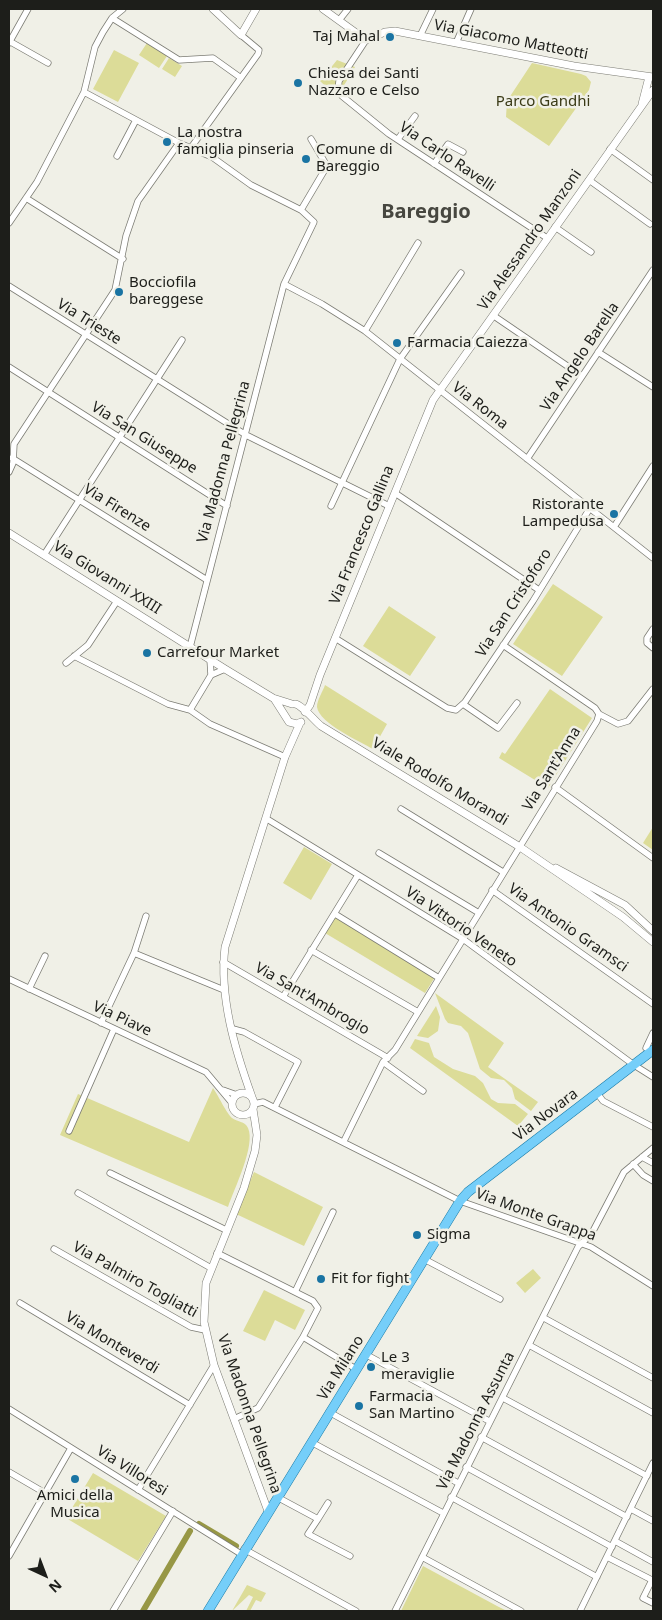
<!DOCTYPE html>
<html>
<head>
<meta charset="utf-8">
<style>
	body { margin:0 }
	#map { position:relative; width:662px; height:1620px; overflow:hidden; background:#f0f0e7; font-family:"Noto Sans",sans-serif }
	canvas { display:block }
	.frame { position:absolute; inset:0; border:10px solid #1d1e1a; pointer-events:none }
	.north { position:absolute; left:20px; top:1550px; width:50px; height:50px; -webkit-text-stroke:4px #f0f0e7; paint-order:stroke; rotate:137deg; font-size:14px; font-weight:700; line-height:20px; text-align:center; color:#1d1e1a }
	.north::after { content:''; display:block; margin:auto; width:18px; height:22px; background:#1d1e1a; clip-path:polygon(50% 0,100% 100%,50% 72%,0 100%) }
</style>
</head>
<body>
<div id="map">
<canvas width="662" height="1620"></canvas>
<div class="frame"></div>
<div class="north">N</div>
</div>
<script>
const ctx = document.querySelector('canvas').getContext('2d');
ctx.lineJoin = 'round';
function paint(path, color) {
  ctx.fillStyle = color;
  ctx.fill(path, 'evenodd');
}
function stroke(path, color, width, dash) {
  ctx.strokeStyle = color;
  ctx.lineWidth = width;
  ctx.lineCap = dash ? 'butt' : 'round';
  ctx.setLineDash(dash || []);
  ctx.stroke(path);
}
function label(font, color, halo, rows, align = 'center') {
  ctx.font = font + ' "Noto Sans",sans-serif';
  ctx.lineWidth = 5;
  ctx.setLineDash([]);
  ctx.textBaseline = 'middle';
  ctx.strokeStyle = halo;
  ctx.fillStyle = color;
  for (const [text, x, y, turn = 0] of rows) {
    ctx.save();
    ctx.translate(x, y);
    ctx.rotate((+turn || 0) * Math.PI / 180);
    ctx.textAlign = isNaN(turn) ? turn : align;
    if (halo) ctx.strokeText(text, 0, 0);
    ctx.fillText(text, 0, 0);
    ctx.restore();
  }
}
const green = new Path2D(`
	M147,43L167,56L159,68L139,55Z
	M114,50L139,63L118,102L93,89Z
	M169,58L182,66L175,77L162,69Z
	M337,60L355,67L337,97L320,81Z
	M532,63L581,74L586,76L591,82L589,90L549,146L506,117L507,101Z
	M553,584L603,617L562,676L513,644Z
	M389,606L436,637L410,676L363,646Z
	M325,685L387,724L373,749C359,741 319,723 317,707C317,700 323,691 325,685Z
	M550,689L592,718L548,788L499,758L502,752L505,754Z
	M653,827V850L643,843Z
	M304,847L332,864L311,900L283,883Z
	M336,916L435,977L425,993L325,933Z
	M435,993L504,1043L488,1067L538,1102L531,1111L515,1099L512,1088L504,1080L491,1078L480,1069L468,1033L461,1026L448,1023L445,1019Z
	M436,1006L440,1017L438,1031L428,1038L417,1036Z
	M415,1039L429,1043L434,1057L453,1069L475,1076L483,1083L491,1099L498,1103L515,1104L528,1114L518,1126L410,1048Z
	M213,1088C218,1095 227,1114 232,1118C237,1122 245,1121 248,1128C256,1145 234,1189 228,1207L60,1135L78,1094L189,1142Z
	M254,1172L323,1207L304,1246L236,1214Z
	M533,1269L541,1278L525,1293L516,1283Z
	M264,1290L305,1310L295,1330L275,1320L265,1341L243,1331Z
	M93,1473L166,1516L138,1561L66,1518Z
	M423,1566L497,1606L507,1611H401Z
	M247,1585L266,1593L261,1602L256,1600L250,1611H246L253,1597L249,1595L232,1611Z`);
const canal = new Path2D(`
	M199,1524L236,1546
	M143,1611L190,1531`);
const minor = new Path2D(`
	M112,18L179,60L213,58L241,78
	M340,19L348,9
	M420,36L433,9
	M366,40L339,81L338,90L342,96L389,134L547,238
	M9,41L48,63
	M9,43L28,9
	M456,43L471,9
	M84,92L179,143L212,157L251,185L301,210L314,222L284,284L190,647
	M398,139L415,116
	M190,149L258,54L259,50L241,35
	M610,149L653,180
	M117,156L136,120
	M434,164L448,144L463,152
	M589,180L650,224
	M26,198L123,259
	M301,210L327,166L311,139
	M9,223L37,182L84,92L95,47L103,32L112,18L123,9
	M555,227L591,252
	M284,284L322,304L365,331L653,558
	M9,286L246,435L389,506
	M494,316L582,376
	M365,331L418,243
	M598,352L653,387
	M9,367L227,506
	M12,458L207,580
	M527,459L653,270
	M9,472L13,463L14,444L115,290L126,236L138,201L179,143
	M395,493L539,590
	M331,506L400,359L461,273
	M614,527L653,466
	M44,555L182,340
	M653,629L647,638V643L653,648
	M335,638L447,708L456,710L465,702L533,601L590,508
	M503,645L595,708L599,714L618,724L628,721L653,689
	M74,656L168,704L190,710L210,724L285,757
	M210,659L211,675L225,669
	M66,663L88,645L117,601
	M463,704L498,728L517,703
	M190,710L211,675
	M555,787L653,858
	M401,809L503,872
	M267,819L463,939L634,1065L653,1077
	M379,853L479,913
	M492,890L653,1004
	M335,914L439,978
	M311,950L418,1012
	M134,953L224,990
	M223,962L388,1058
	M9,979L206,1072L232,1103
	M29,989L45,956
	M283,997L358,875
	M101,1023L134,953L146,916
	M233,1029L244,1032L298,1062L275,1107
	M646,1048L653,1033
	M383,1062L423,1091
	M223,1090L237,1095
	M597,1093L603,1101L653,1127
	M254,1104L263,1102L460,1201L591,1247L653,1286
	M69,1131L114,1029
	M344,1141L383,1062L395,1050L597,721L599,714
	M642,1157L653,1163
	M633,1164L643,1175L653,1181
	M110,1173L226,1230
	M78,1193L211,1268
	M54,1249L191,1327L205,1330
	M217,1253L313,1301L318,1308L303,1337L258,1408L234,1419
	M424,1259L500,1299
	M295,1292L333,1212
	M20,1303L190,1405
	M544,1318L653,1378
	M303,1337L356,1369
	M529,1345L653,1413
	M365,1354L489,1421
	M503,1398L647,1476
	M9,1409L241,1554
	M329,1412L458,1483
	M481,1437L627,1517
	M311,1442L443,1513
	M466,1467L612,1547
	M9,1472L45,1493
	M138,1490L214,1365
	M277,1497L318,1519L308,1534L350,1556
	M451,1497L597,1577
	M631,1509L653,1521
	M318,1519L328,1503
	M615,1541L653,1562
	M244,1549L356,1611
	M9,1556L71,1448
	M422,1557L521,1611
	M607,1557L652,1580L643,1598L653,1603
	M113,1611L173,1511
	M395,1611L578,1247L592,1233L624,1172L653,1148
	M580,1611L653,1463`);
const tertiary = new Path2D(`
	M213,9L241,35L256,9
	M323,9L366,40L385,32L395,31L574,66L653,77
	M642,104L649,77
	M9,533L225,669L273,698L292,704
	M275,700L289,722L297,724L301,722
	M295,704C302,705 314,720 321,726L520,847L623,917L653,942
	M305,712L310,705L320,675L433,400L653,90
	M556,868L625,905L653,931
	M232 1104a11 11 0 1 1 22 0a11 11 0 1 1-22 0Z
	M252,1097C235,1050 219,997 225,947L285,757L300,723
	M253,1109L257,1135L255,1151L244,1188L206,1283L204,1322L214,1365L268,1511`);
const primary = new Path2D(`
	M208,1611L460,1201L468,1192L653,1050`);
const markers = [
	[390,37,5,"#1a74a3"],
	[298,83,5,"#1a74a3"],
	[167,142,5,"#1a74a3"],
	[306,159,5,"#1a74a3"],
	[119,292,5,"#1a74a3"],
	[397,343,5,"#1a74a3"],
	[614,514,5,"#1a74a3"],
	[147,653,5,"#1a74a3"],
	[417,1235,5,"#1a74a3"],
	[321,1279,5,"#1a74a3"],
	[371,1367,5,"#1a74a3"],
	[359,1406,5,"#1a74a3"],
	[75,1479,5,"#1a74a3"]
];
const poiNames = [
	["Taj Mahal",380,37,"right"],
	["Chiesa dei Santi",308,74],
	["Nazzaro e Celso",308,91],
	["La nostra",177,133],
	["famiglia pinseria",177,150],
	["Comune di",316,150],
	["Bareggio",316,167],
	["Bocciofila",129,283],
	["bareggese",129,300],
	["Farmacia Caiezza",407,343],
	["Ristorante",604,505,"right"],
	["Lampedusa",604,522,"right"],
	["Carrefour Market",157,653],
	["Sigma",427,1235],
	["Fit for fight",331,1279],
	["Le 3",381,1358],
	["meraviglie",381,1375],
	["Farmacia",369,1397],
	["San Martino",369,1414],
	["Amici della",75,1496,"center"],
	["Musica",75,1513,"center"]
];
const streetNames = [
	["Via Giacomo Matteotti",511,40,11],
	["Via Carlo Ravelli",447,157,34],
	["Via Alessandro Manzoni",530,240,-55],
	["Via Trieste",89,322,32],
	["Via Angelo Barella",580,357,-56],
	["Via Roma",480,406,38],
	["Via San Giuseppe",144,438,32],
	["Via Madonna Pellegrina",224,462,-75],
	["Via Firenze",117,508,32],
	["Via Francesco Gallina",362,535,-68],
	["Via Giovanni XXIII",107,578,32],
	["Via San Cristoforo",514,603,-57],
	["Via Sant'Anna",552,769,-58],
	["Viale Rodolfo Morandi",440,782,31],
	["Via Vittorio Veneto",461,927,34],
	["Via Antonio Gramsci",568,928,35],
	["Via Sant'Ambrogio",312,999,30],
	["Via Piave",122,1019,25],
	["Via Novara",546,1115,-37],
	["Via Monte Grappa",536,1215,20],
	["Via Palmiro Togliatti",135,1280,29],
	["Via Monteverdi",112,1343,31],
	["Via Milano",341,1368,-58],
	["Via Madonna Pellegrina",249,1414,71],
	["Via Madonna Assunta",476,1421,-63],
	["Via Villoresi",132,1471,32]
];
const parkNames = [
	["Parco Gandhi",543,102]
];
const districtNames = [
	["Bareggio",426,212]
];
paint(green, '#dcdc98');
stroke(canal, '#979745', 6);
stroke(minor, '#7c7c74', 7);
stroke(tertiary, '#7c7c74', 8);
stroke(primary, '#1a7ca8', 10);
stroke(minor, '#fff', 5.5);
stroke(tertiary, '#fff', 7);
stroke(primary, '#75cef9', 9);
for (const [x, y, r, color] of markers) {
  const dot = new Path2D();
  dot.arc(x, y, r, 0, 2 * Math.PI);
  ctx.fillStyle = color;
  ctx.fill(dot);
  stroke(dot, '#f0f0e7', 2);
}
label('15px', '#1d1e1a', '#f0f0e7', poiNames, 'left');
label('15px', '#1d1e1a', '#f0f0e7', streetNames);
label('15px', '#3a3a16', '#f0f0e7', parkNames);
label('bold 20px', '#474740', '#f0f0e7', districtNames);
</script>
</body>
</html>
